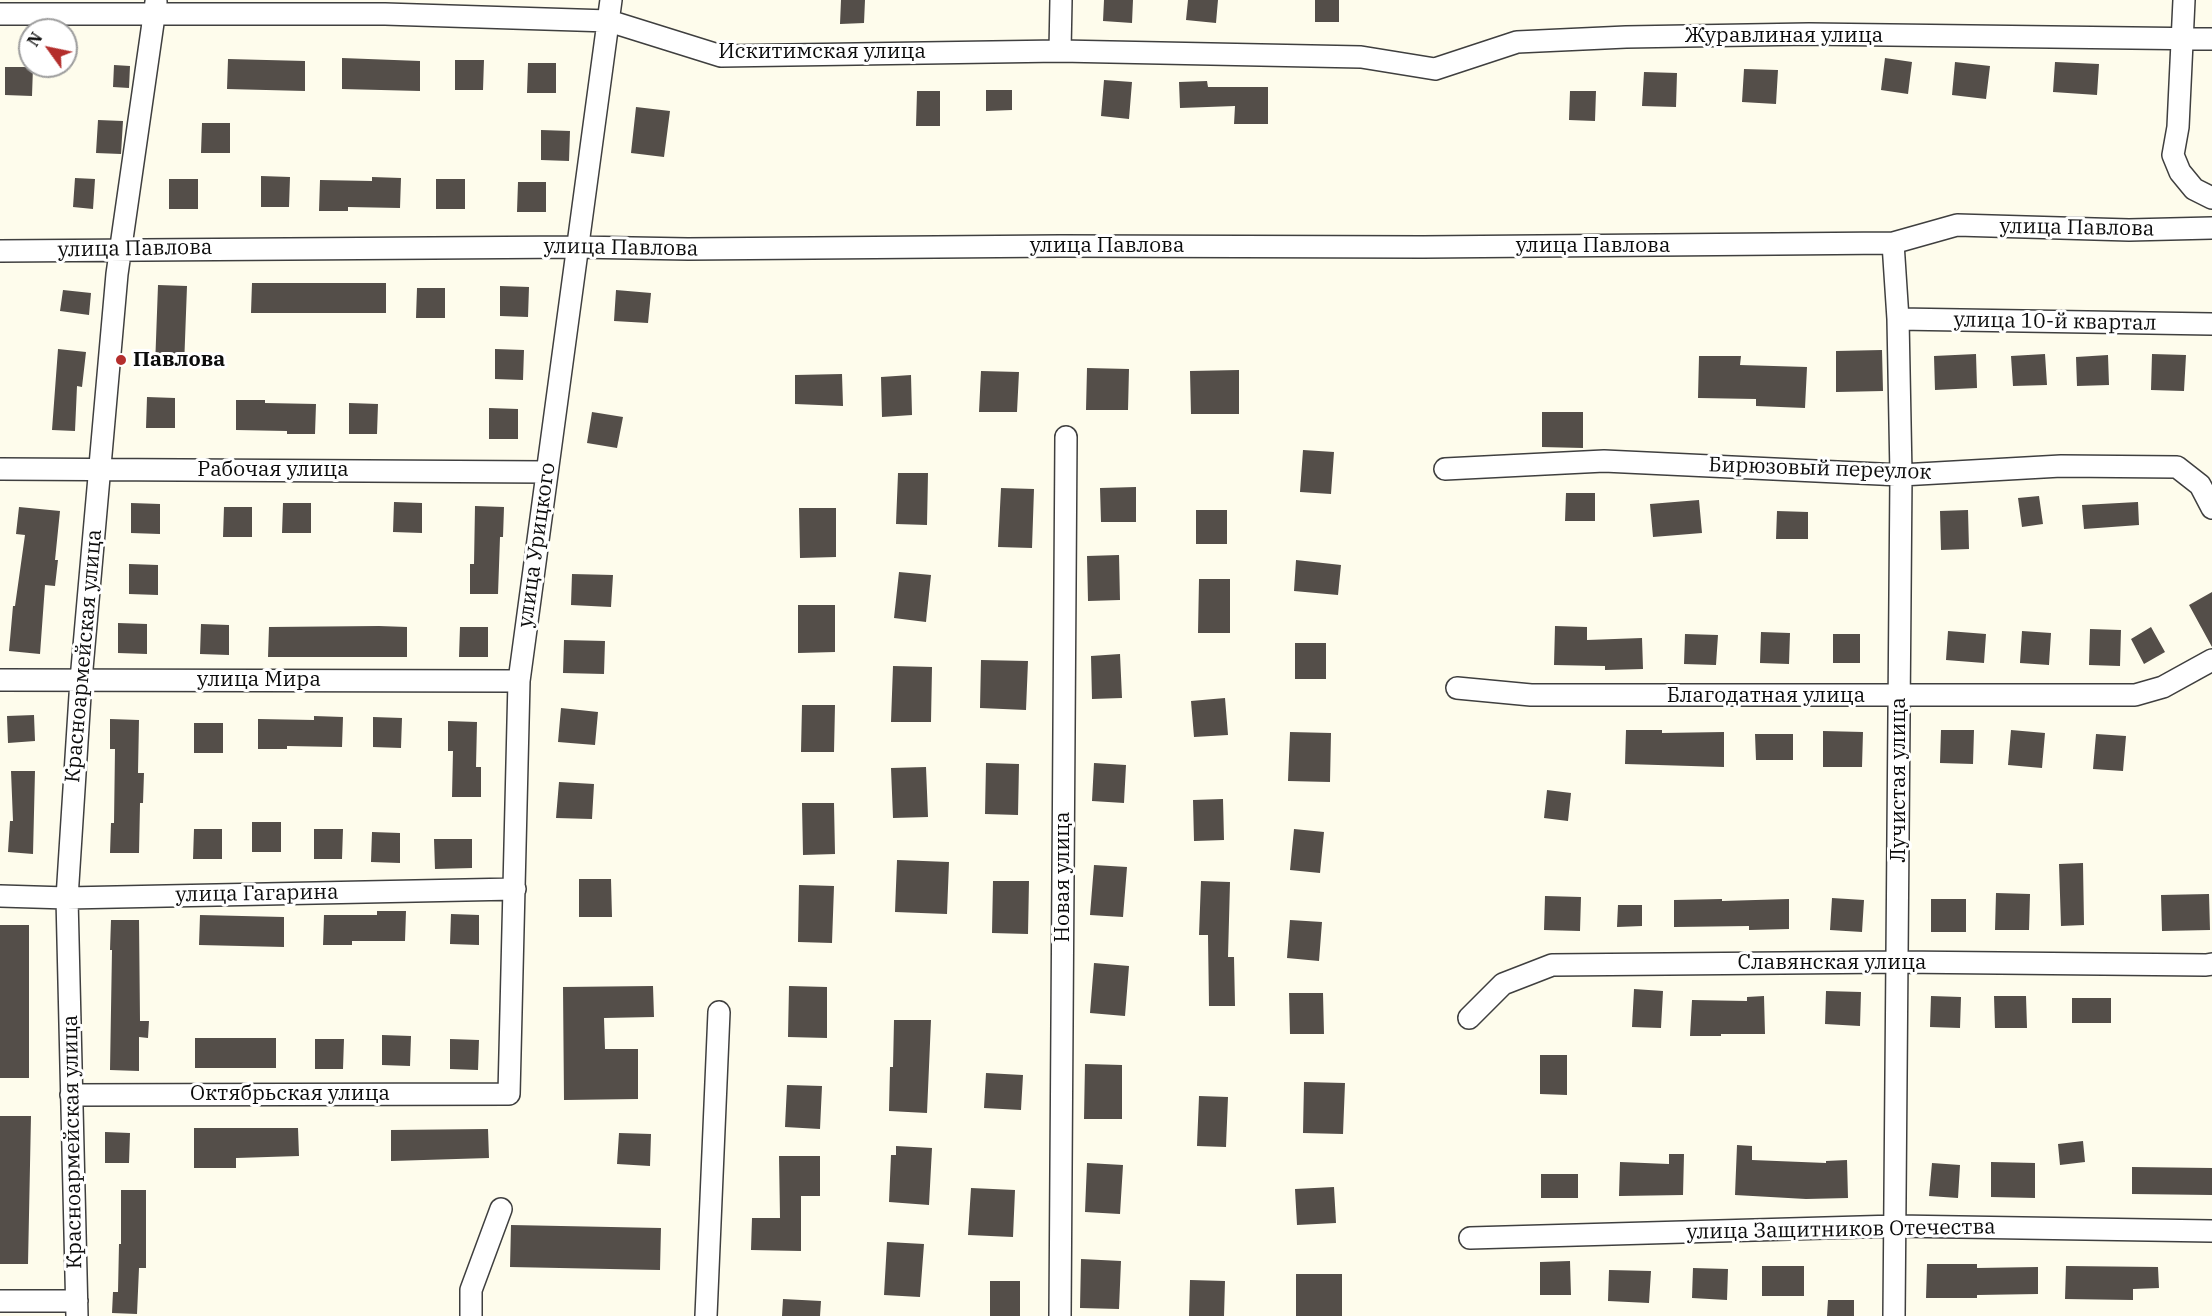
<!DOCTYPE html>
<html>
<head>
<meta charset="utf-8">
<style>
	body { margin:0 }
	#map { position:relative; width:2212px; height:1316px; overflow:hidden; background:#fefcec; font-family:"IBM Plex Serif",serif }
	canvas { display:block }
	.north { position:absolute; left:18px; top:18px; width:60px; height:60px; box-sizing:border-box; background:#fff; border:2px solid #9e9e9e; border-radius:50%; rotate:303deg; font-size:16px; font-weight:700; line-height:24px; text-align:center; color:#0c0c0c }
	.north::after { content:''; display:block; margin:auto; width:21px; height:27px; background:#b42e2c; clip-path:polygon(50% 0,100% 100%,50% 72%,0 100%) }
</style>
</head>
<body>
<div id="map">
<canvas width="2212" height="1316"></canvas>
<div class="north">N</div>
</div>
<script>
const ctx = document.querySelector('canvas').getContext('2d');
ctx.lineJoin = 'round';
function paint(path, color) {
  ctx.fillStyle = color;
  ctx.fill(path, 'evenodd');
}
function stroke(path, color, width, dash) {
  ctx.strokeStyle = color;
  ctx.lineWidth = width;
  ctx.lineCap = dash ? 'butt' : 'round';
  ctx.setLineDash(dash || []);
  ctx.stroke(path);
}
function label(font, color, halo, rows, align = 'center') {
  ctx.font = font + ' "IBM Plex Serif",serif';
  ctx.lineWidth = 6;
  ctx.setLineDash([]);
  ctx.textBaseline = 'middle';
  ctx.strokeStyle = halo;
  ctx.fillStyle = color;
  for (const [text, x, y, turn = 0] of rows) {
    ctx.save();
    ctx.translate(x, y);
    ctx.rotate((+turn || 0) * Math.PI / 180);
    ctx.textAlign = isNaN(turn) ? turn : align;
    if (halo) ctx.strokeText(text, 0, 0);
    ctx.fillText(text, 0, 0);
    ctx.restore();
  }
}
const building = new Path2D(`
	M841,0H865L864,23L840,24Z
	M1104,0H1133L1132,23L1103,21Z
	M1188,0H1218L1216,23L1186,20Z
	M1315,0H1339V22H1315Z
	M342,58L420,61V91L342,89Z
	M1885,58L1912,62L1908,94L1881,90Z
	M228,59L305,61V91L227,89Z
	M455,60H484L483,90H455Z
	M1955,62L1990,66L1986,99L1952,95Z
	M2055,62L2099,64L2097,95L2053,92Z
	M528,63H556V93H527Z
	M114,65L130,66L129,88L113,87Z
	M5,67H33L32,96L5,95Z
	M1744,69L1778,70L1776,104L1742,102Z
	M1644,72L1677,73L1676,107L1642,106Z
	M1104,80L1132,82L1129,119L1101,116Z
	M1207,81L1208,87H1268V124H1234L1235,106L1180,108L1179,82Z
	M986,90H1012V110L986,111Z
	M917,91H940V126H916Z
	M1570,91H1596L1595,121L1569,120Z
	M636,107L670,111L664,157L631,153Z
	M98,120L123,121L121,154L96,153Z
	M202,123H230V153H201Z
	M541,130L570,131L569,161L541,160Z
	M261,176L290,177L289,207H261Z
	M372,177L401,178L400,208L348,207V211H319L320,180L372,181Z
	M75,178L95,179L93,209L73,207Z
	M169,179H198V209H169Z
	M436,179H465V209H436Z
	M518,182H546V212H517Z
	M252,283H386V313H251Z
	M158,285L187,286L184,367H155Z
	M500,286L529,287L528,317L500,316Z
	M417,288H445V318H416Z
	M63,290L91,293L89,315L60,311Z
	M616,290L651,293L648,323L614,321Z
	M58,349L86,352L82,387L77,386L75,431L52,430Z
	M495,349L524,350L523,380L495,379Z
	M1882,350L1883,391L1836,392V351Z
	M1976,354L1977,388L1935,390L1934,356Z
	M2045,354L2047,385L2013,386L2011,356Z
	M2152,354L2186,355L2184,391L2151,390Z
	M2108,355L2109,385L2077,386L2076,357Z
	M1699,356H1741L1740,365L1807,367L1805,408L1756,406V399L1698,398Z
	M1087,368L1129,369L1128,410H1086Z
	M1239,370V414H1191L1190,371Z
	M981,371L1019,372L1017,412H979Z
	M842,374L843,406L795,404V375Z
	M911,375L912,415L882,417L881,377Z
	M147,397L175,398V428H146Z
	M236,400H265V403L316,404L315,434H287V431L236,430Z
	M349,403L378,404L377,434H349Z
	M489,408L518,409V439H489Z
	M592,412L623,417L617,448L587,443Z
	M1542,412H1583V448L1542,447Z
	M1303,450L1334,452L1331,494L1300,492Z
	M898,473H928L927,525L896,524Z
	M1136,487V522H1101L1100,488Z
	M1001,488L1034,489L1032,548L998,547Z
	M1566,493H1595V521H1565Z
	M2039,496L2043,524L2022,527L2018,498Z
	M1699,500L1702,533L1653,537L1650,504Z
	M394,502L422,503V533L393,532Z
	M2138,502L2139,525L2084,529L2082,505Z
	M131,503L160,504V534L131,533Z
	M283,503H311V533H282Z
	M475,506L504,507L503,537H500L498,594H470V564H474Z
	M19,507L60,511L55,560H58L55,586L45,585L40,654L9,651L13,606H15L25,535L16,534Z
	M224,507H252V537H223Z
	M799,508H836V557L800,558Z
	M1196,510H1227V544H1196Z
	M1968,510L1969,549L1941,550L1940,511Z
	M1777,511L1808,512V539H1776Z
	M1119,555L1120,600L1088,601L1087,556Z
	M1296,560L1341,565L1338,595L1294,591Z
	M129,564L158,565V595L129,594Z
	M899,572L931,575L926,622L894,618Z
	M572,574L613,575L611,607L571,605Z
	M1199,579H1230V633H1198Z
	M2212,592V647L2189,605Z
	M798,605H835V652L798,653Z
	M118,623L147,624V654L118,653Z
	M201,624L229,625V655L200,654Z
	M379,626L407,627V657H268L269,627Z
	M1555,626L1587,627V640L1642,638L1643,669L1605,670V666L1554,665Z
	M460,627H488V657H459Z
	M2151,627L2165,652L2144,664L2131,639Z
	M2090,629L2121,630L2120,666L2089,665Z
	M1948,631L1986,634L1984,663L1946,660Z
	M2022,631L2051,633L2049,665L2020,663Z
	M1761,632L1790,633L1789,664L1760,663Z
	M1685,634L1718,635L1716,665L1684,664Z
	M1833,634H1860V663H1833Z
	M564,640L605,641L604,674L563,673Z
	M1295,643H1326V679H1295Z
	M1120,654L1122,698L1092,699L1091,656Z
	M981,660L1028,661L1026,710L980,708Z
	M893,666L932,667L931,722H891Z
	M1225,698L1228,735L1194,737L1191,701Z
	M802,705H835L834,752H801Z
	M561,708L598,712L595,745L558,742Z
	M34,715L35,741L8,743L7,716Z
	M314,716L343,717L342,747L287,746V749H258V719L314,720Z
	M373,717L402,718L401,748L373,747Z
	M110,719L139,720L138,773H144L143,803H140L139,853H110L111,823H114L115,749H110Z
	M448,721L477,722L476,767H481V797H452L453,751H448Z
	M194,723H223V753H194Z
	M1626,730H1662V733L1724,732V767L1625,764Z
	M1941,730H1974L1973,764L1940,763Z
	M2011,730L2045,733L2042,768L2008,765Z
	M1823,731L1863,732L1862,767H1823Z
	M1290,732L1331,733L1330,782L1288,781Z
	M1755,734H1793V760H1756Z
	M2096,734L2126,736L2123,771L2093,769Z
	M986,763L1019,764L1018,815L985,814Z
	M1094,763L1126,765L1124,803L1092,801Z
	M926,767L928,817L893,818L891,768Z
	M11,771H35L33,854L8,852L10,821H13Z
	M559,782L594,784L592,819L556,818Z
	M1547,790L1571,793L1568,821L1544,818Z
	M1223,799L1224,840L1194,841L1193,800Z
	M802,803H834L835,854L803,855Z
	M252,822H281V852H252Z
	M194,829H222V859H193Z
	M314,829H343L342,859H314Z
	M1294,829L1324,832L1320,873L1290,870Z
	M372,832L400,833V863L371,862Z
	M434,839H472V868L435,869Z
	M897,860L949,862L947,914L895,912Z
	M2083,863L2084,925L2061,926L2059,864Z
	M1094,865L1127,867L1123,917L1090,915Z
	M579,879H611L612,917H579Z
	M993,881H1029L1028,934L992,933Z
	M1201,881L1230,882L1228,957H1234L1235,1006H1209L1208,935H1199Z
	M799,885L834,886L832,943L798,942Z
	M1996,893L2030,894L2029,930H1995Z
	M2209,894L2210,930L2162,931L2161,895Z
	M1545,896L1581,897L1580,931L1544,930Z
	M1832,898L1864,900L1862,932L1830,930Z
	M1722,899V901L1789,899V929L1749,930V926L1674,927V900Z
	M1931,899H1966V932H1931Z
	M1618,905H1642V926L1617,927Z
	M377,911H406L405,941H352V945H323L324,915H377Z
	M451,914L479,915V945L450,944Z
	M200,915L284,917V947L199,945Z
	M111,920H139L140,1021H149L148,1038L139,1037V1071L110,1070L112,950H110Z
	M1290,920L1322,922L1319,961L1287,958Z
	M0,925H29V1078H0Z
	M1094,963L1129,966L1125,1016L1090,1013Z
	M653,986L654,1017L604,1018L605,1049H638V1099L564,1100L563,987Z
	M789,986L827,987V1038L788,1037Z
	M1634,989L1663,991L1661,1028L1632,1027Z
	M1826,991L1861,992L1860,1026L1825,1024Z
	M1289,993H1323L1324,1034H1290Z
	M1764,996L1765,1034H1721V1036H1690L1692,1000L1747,1001V997Z
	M1931,996L1961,997L1960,1028L1930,1027Z
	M1994,996H2026L2027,1028H1995Z
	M2072,998H2111V1023H2072Z
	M894,1020H931L927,1113L889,1111L890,1067H893Z
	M382,1035L411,1036L410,1066L382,1065Z
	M195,1038H276V1068H195Z
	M315,1039H344L343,1069H315Z
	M450,1039L479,1040L478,1070L450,1069Z
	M1540,1055H1567V1095L1540,1094Z
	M1085,1064L1122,1065V1119H1084Z
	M986,1073L1023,1075L1021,1110L984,1108Z
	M1304,1082L1345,1083L1343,1134L1303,1133Z
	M787,1085L822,1086L820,1129L785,1127Z
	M1199,1096L1228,1097L1226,1147L1197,1146Z
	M0,1116H31L28,1264H0Z
	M194,1128H298L299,1156L236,1158V1168H194Z
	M488,1129L489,1158L391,1161V1130Z
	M105,1132L130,1133L129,1163H105Z
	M619,1133L651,1134L650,1166L617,1164Z
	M2083,1141L2085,1162L2060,1165L2058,1144Z
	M1737,1145L1752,1146V1160L1826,1163V1161L1847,1160L1848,1198L1806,1199L1735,1195Z
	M896,1146L932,1148L929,1205L889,1202L891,1155H896Z
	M1669,1154H1684L1683,1195L1619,1196L1620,1162L1669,1164Z
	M779,1156H820V1196H801V1251L751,1250L752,1218H780Z
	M1991,1162L2035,1163V1198L1991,1197Z
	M1087,1163L1123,1165L1120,1214L1085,1212Z
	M1932,1163L1960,1165L1958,1198L1929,1196Z
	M2132,1167L2212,1168V1195L2132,1194Z
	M1541,1174H1578V1198H1541Z
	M1334,1187L1336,1223L1297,1225L1295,1189Z
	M971,1188L1015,1190L1013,1237L968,1235Z
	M121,1190H146V1268H139L137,1314L112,1313L113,1292H118L119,1244H121Z
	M511,1225L661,1228L660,1270L510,1267Z
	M887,1242L924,1244L920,1297L884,1295Z
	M1081,1259L1121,1261L1119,1309L1080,1308Z
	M1570,1261L1571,1295H1540V1262Z
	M1927,1264H1977V1268L2038,1267V1294L1977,1295V1298H1926Z
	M1762,1266H1804V1296H1762Z
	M2066,1266L2158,1267L2159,1288L2133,1289V1300L2065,1299Z
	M1693,1268L1728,1269L1727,1300L1692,1298Z
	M1609,1270L1651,1271L1649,1303L1608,1301Z
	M1296,1274H1342V1316H1296Z
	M1190,1280L1225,1281L1224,1316H1189Z
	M990,1281H1020V1316H990Z
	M783,1299L821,1301L820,1316H782Z
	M1828,1300H1854V1316H1827Z`);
const minor = new Path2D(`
	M2184,0L2178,127L2173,155L2180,172L2194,189L2212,198
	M0,14H385L609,21L721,56L1060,51L1361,57L1435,69L1517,42L1626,37L1809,34L2212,39
	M1060,51L1061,0
	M1893,243L1898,319L1901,475L1894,1316
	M0,251L576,247L688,249L1060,246L1423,247L1893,243L1957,225L2129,230L2212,228
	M1898,319L2212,324
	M0,469L547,472
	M1445,469L1604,461L1901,475L2061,466L2177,467L2200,485L2212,508
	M0,680L519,681
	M1457,688L1531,695H2135L2163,687L2212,660
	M0,896L67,898L515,889
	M1469,1018L1503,984L1552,965L1897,962L2206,965L2212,964
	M71,1095L509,1094L519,681L611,0
	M1470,1238L1896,1226L2212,1231
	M0,1301H77
	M77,1316L67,898L81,680L117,274L156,2
	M471,1316V1290L501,1209
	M706,1316L719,1012
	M1060,1316L1066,437`);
const markers = [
	[121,360,6,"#b42e2c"]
];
const streetNames = [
	["Журавлиная улица",1784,36],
	["Искитимская улица",822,52],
	["улица Павлова",2077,228,1],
	["улица Павлова",1107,246],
	["улица Павлова",1593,246],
	["улица Павлова",621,248,1],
	["улица Павлова",135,249,-1],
	["улица 10-й квартал",2055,322,1],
	["Бирюзовый переулок",1820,469,2],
	["Рабочая улица",273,470],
	["улица Урицкого",537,545,-82],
	["Красноармейская улица",84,656,-85],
	["улица Мира",259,680],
	["Благодатная улица",1766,696],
	["Лучистая улица",1899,780,-90],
	["Новая улица",1063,877,-90],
	["улица Гагарина",257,894,-1],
	["Славянская улица",1832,963],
	["Октябрьская улица",290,1094],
	["Красноармейская улица",73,1142,-91],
	["улица Защитников Отечества",1841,1230,-1]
];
const poiNames = [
	["Павлова",133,360]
];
paint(building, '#544e49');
stroke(minor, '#3f3f3f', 24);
stroke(minor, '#fff', 21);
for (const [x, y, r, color] of markers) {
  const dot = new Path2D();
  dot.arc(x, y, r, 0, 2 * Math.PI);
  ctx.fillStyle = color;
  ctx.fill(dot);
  stroke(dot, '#fff', 2);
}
label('21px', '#0c0c0c', '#fff', streetNames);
label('bold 21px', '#0c0c0c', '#fff', poiNames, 'left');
</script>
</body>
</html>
